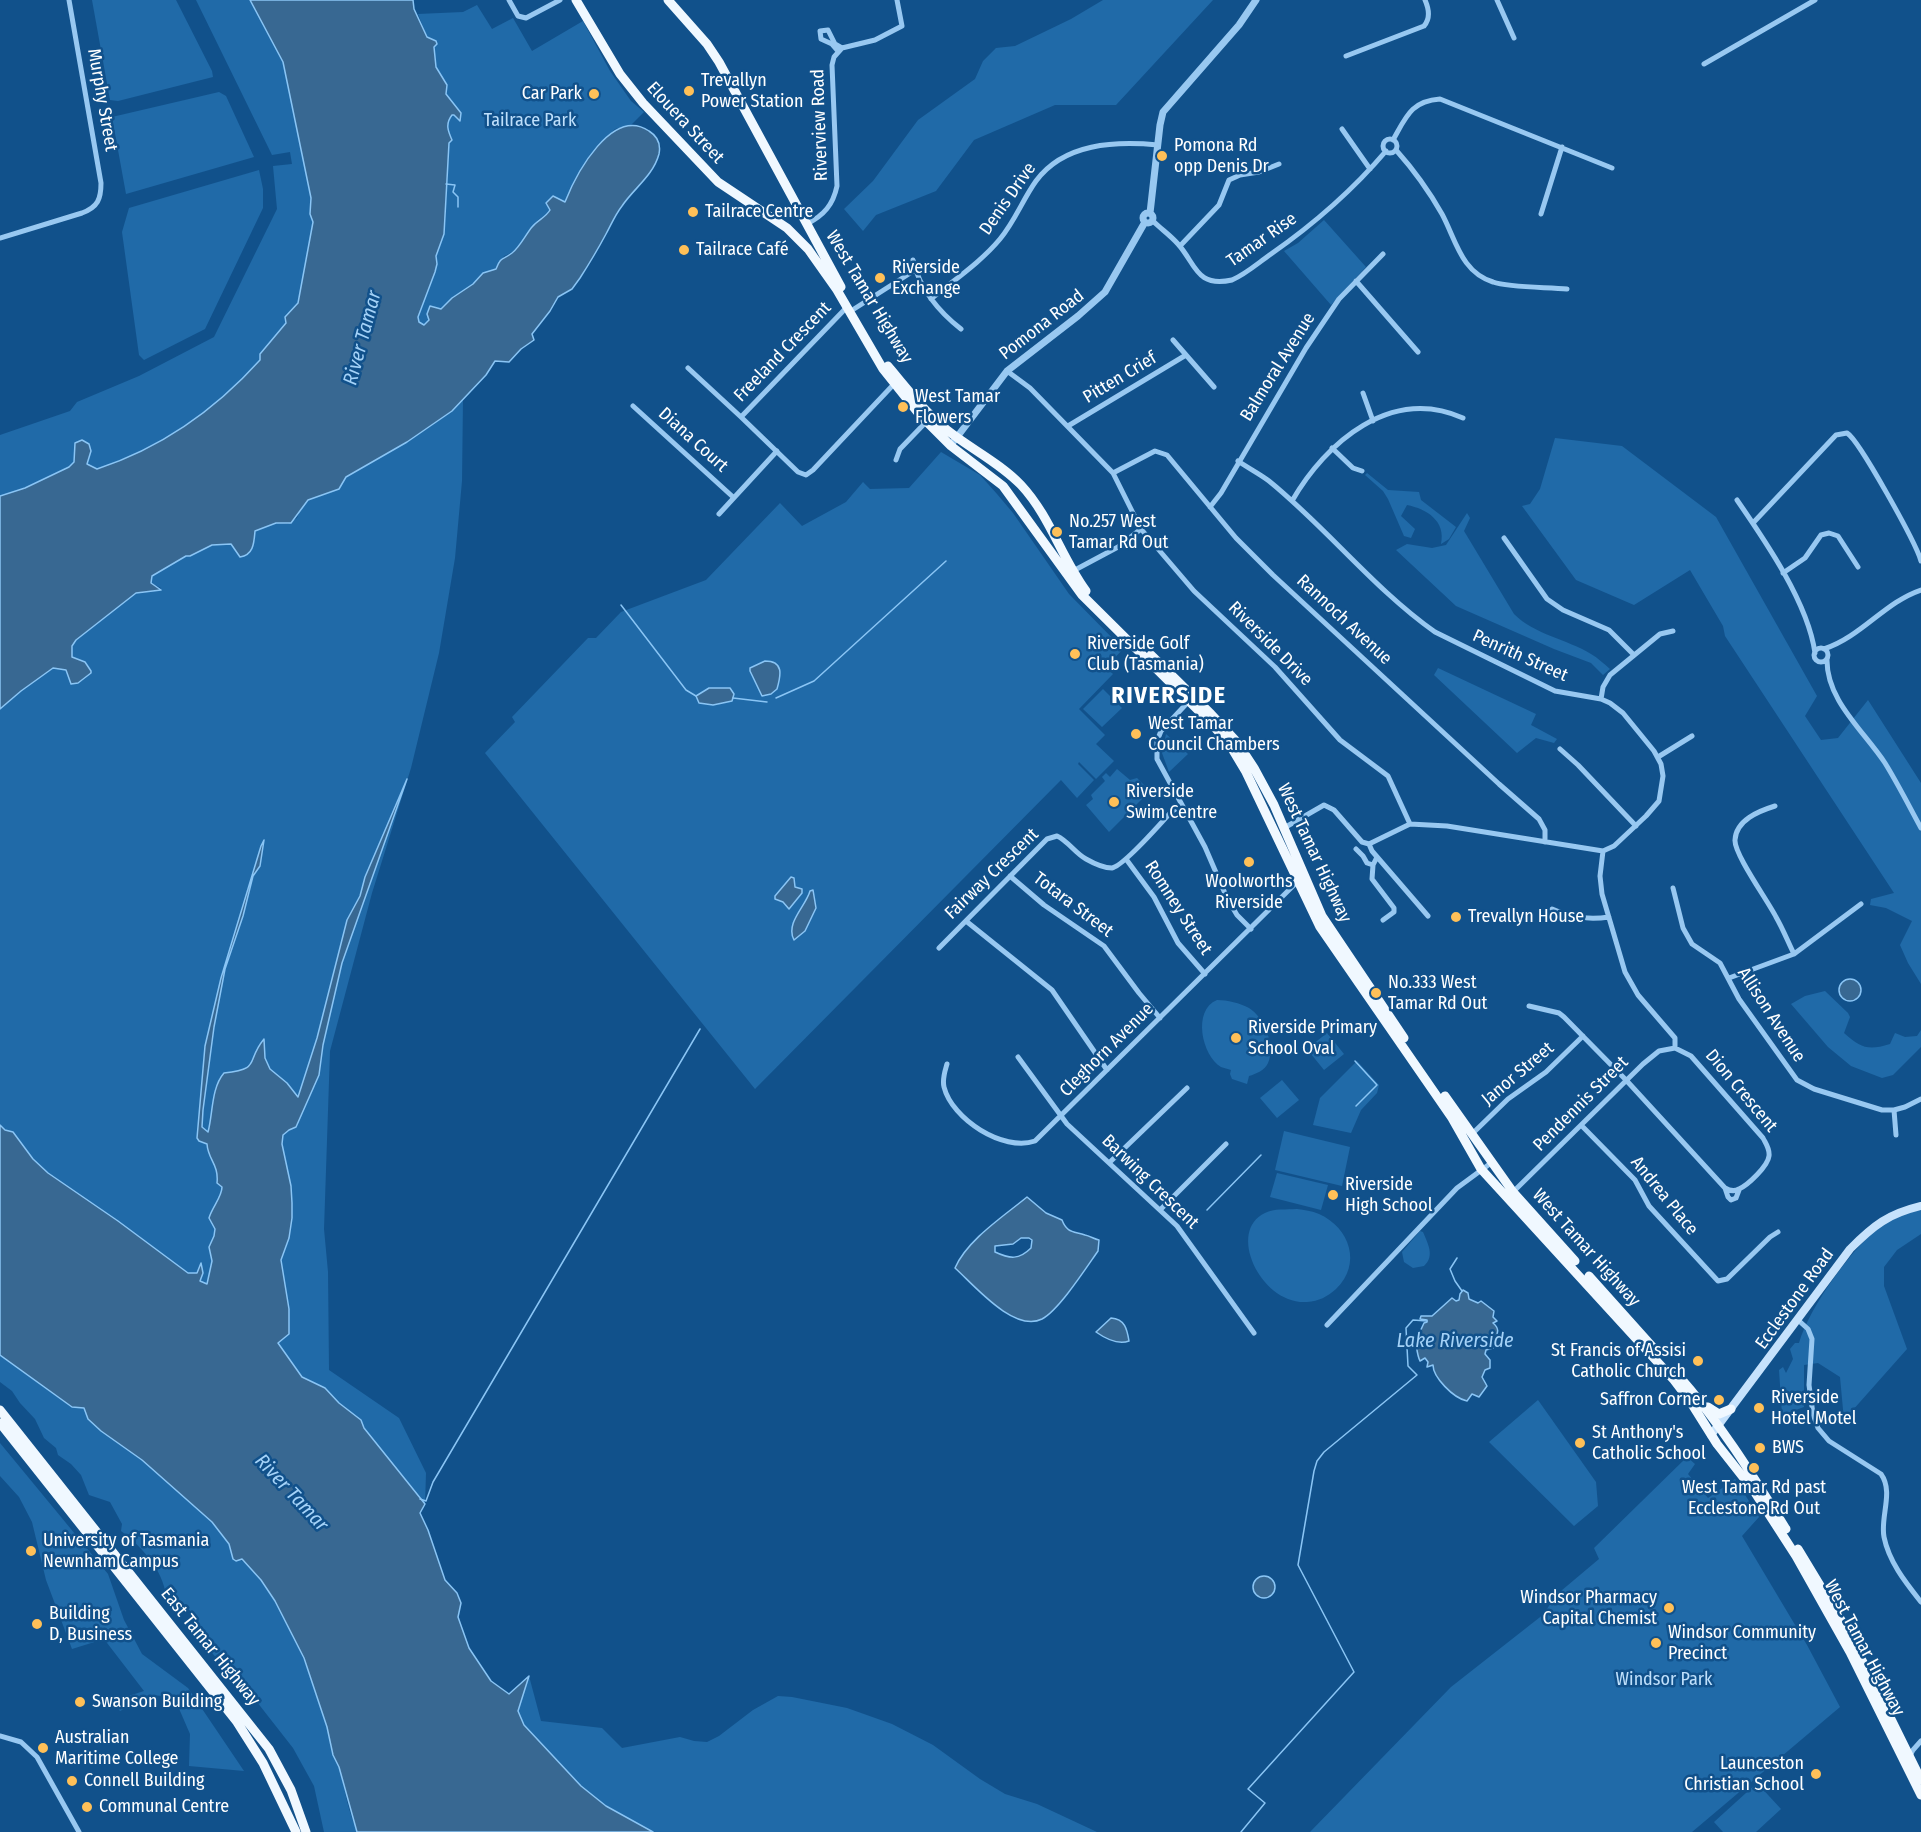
<!DOCTYPE html>
<html>
<head>
<meta charset="utf-8">
<style>
	body { margin:0 }
	canvas { display:block; background:#11518b }
</style>
</head>
<body>
<canvas width="1921" height="1832"></canvas>
<script>
const ctx = document.querySelector('canvas').getContext('2d');
ctx.lineJoin = 'round';
function paint(path, color) {
  ctx.fillStyle = color;
  ctx.fill(path, 'evenodd');
}
function stroke(path, color, width, dash) {
  ctx.strokeStyle = color;
  ctx.lineWidth = width;
  ctx.lineCap = dash ? 'butt' : 'round';
  ctx.setLineDash(dash || []);
  ctx.stroke(path);
}
function label(font, color, halo, rows, align = 'center') {
  ctx.font = font + ' "Fira Sans Condensed",sans-serif';
  ctx.lineWidth = 5;
  ctx.setLineDash([]);
  ctx.textBaseline = 'middle';
  ctx.strokeStyle = halo;
  ctx.fillStyle = color;
  for (const [text, x, y, turn = 0] of rows) {
    ctx.save();
    ctx.translate(x, y);
    ctx.rotate((+turn || 0) * Math.PI / 180);
    ctx.textAlign = isNaN(turn) ? turn : align;
    if (halo) ctx.strokeText(text, 0, 0);
    ctx.fillText(text, 0, 0);
    ctx.restore();
  }
}
const green = new Path2D(`
	M92,0H176L212,71L213,77L118,101L110,100Z
	M196,0H250L283,62L312,198L310,214L313,222L298,303L285,317L286,323L260,354V360C215,410 161,447 97,469L87,464L91,451L89,445L81,440L75,443L74,462L69,467L25,488L0,496V435L70,411L77,402L139,376L214,337L277,209L273,166L292,164L290,152L272,155Z
	M1103,0H1213L1116,105H1055L974,140L936,191L876,215L863,231L844,209L873,181L918,120L975,79L983,61L996,48L1015,46L1071,19Z
	M477,5L492,29L513,18L532,51L583,21L610,71L631,101L644,112L631,125L615,129L595,150L576,179L565,202L553,196L546,203L550,211C546,216 543,216 538,220C527,231 520,251 504,256L496,269L483,273L473,284L452,298L441,309L437,308L429,316L428,323L424,325L419,322L418,317L437,264L436,256L442,240L445,225L449,142L452,138C447,131 446,122 452,115H454L458,120L446,94L447,87L436,67L434,47L427,37L418,14L463,12Z
	M219,92L226,96L254,157L126,194L112,117Z
	M259,170L263,189V208L205,329L144,360L139,355L122,232L129,208Z
	M1324,220L1366,267L1331,305L1284,251L1298,243Z
	M463,398L462,481L455,558L439,653L411,768L372,893L330,1051L324,1229L328,1272L329,1370L399,1418L426,1473L425,1504L420,1513L428,1530L445,1580L457,1593L461,1603L458,1617L469,1648L491,1681L509,1694L529,1676L541,1721L602,1728L622,1748L680,1737L694,1741L707,1742L719,1736L753,1710L778,1696L792,1697L847,1708L892,1724L933,1745L980,1779L1005,1794L1037,1804L1097,1832H564L0,1148V709L21,691L53,667L66,670L71,684C79,684 88,678 91,671L85,662L72,657V646L76,640L136,593L139,591H159L161,588L151,583L152,576L186,556H190L212,545L231,544L238,555L255,539V531L276,523L288,524L297,518L301,508L308,500L334,491L346,477L427,429L452,411Z
	M1555,438L1622,446L1716,517L1817,696L1805,716L1821,740L1838,738L1868,700L1921,783V984L1908,963L1900,945L1912,921L1886,908L1870,905L1871,899L1894,893L1725,636L1723,626L1690,570L1634,605L1576,580L1522,506L1530,504L1540,489Z
	M941,452L980,475L997,494L1013,513L1069,594L1123,649L1106,667L1113,674L1079,709L1105,735L1096,744L1114,761L1096,779L1079,762L1078,764L1094,780L1077,798L1061,780L755,1089L485,753L515,722L512,717L588,638H596L621,612L706,580L780,503L802,526L846,502L863,482L870,489L909,488Z
	M1367,473L1388,490L1419,492L1421,500L1456,527L1449,539L1441,544C1446,521 1427,509 1407,505L1401,516L1415,529L1411,538L1404,536L1388,499L1383,491L1365,475Z
	M1467,513L1470,518L1464,531L1514,614C1535,635 1567,639 1591,654C1598,658 1604,664 1610,669L1603,675L1591,663L1554,649L1456,606L1396,550L1407,544L1432,548L1446,545Z
	M1438,668L1536,714L1531,725L1557,739L1554,743L1536,738L1517,753L1434,675Z
	M1103,689L1122,708L1102,727L1083,709Z
	M1166,734L1188,754L1169,772L1162,753Z
	M1117,769L1130,780L1137,778L1150,791L1109,832L1086,805L1093,799L1091,795L1105,781L1102,777L1106,773L1110,777Z
	M1825,991L1848,1013L1850,1017L1844,1033C1861,1048 1868,1051 1890,1044L1895,1033L1905,1037L1917,1036L1921,1030V1047L1893,1075L1882,1078L1851,1066L1828,1047L1791,1004L1805,996Z
	M1217,1000C1227,1000 1240,1003 1249,1008C1264,1017 1276,1046 1268,1063C1265,1070 1256,1074 1249,1076L1247,1084L1232,1079L1230,1074L1231,1070C1228,1069 1224,1068 1221,1067C1202,1056 1192,1010 1217,1000Z
	M1327,1033L1344,1054L1324,1070L1307,1049Z
	M1357,1061L1379,1085L1377,1093L1361,1110L1351,1133L1313,1125L1320,1098Z
	M1282,1080L1299,1100L1277,1118L1260,1098Z
	M1284,1131L1350,1147L1342,1186L1275,1170Z
	M1277,1173L1328,1185L1321,1210L1270,1197Z
	M1297,1209C1304,1210 1312,1211 1319,1214C1350,1228 1362,1264 1336,1289C1327,1297 1319,1301 1307,1302C1261,1305 1226,1231 1265,1213C1274,1208 1287,1210 1297,1209Z
	M1921,1210V1234L1897,1250L1884,1267V1286L1907,1349L1844,1420L1840,1377L1818,1363L1804,1365V1407L1782,1415L1779,1370L1783,1367L1786,1373L1793,1359L1790,1349L1795,1343H1799C1810,1306 1854,1244 1886,1222C1895,1216 1910,1212 1921,1210Z
	M1420,1231L1423,1232C1428,1244 1435,1256 1424,1266L1413,1268L1404,1262L1402,1252Z
	M0,1355L72,1407L84,1408L88,1419L101,1431L142,1460L212,1522L229,1544L233,1556C274,1570 316,1686 327,1726C329,1735 330,1744 332,1753C334,1759 338,1764 340,1770C345,1790 348,1813 358,1832H324L314,1786L293,1748L257,1702L236,1681L207,1647L198,1634L196,1620L192,1613L183,1603L165,1590C160,1567 140,1545 121,1531L122,1524L110,1502L89,1495L81,1475L71,1464L58,1455L56,1448L44,1438L35,1419L20,1403L12,1391L0,1382Z
	M1538,1400L1596,1482L1598,1506L1574,1526L1489,1442Z
	M0,1443L108,1574L124,1620L142,1654L188,1688L244,1771L189,1766L190,1734L174,1697L151,1695L120,1711L113,1701L144,1691L104,1639L72,1649L46,1580L32,1522L19,1497L0,1476Z
	M1687,1457L1695,1464L1688,1474L1708,1498L1735,1479L1759,1517L1742,1536L1807,1645L1840,1707L1692,1832H1310L1451,1687L1544,1614L1555,1596L1599,1559L1594,1548Z
	M1757,1783L1781,1809L1756,1832H1723L1714,1822Z`);
const water = new Path2D(`
	M250,0H413L414,9L427,37L436,41L437,44L434,47L436,67L447,85L446,94L461,113L460,121L454,115H452C445,124 448,131 452,140L449,143L444,234L436,256L437,264L435,272L418,317L419,322L424,325L429,320L427,314L430,306L441,309L452,298L473,284L483,273L496,269C501,256 503,260 512,253C520,247 526,234 532,227C538,220 546,217 550,210L546,203L553,196L565,202C576,174 612,106 649,131C657,136 661,144 659,154C653,176 634,188 622,206C615,215 611,225 606,234C598,249 589,264 580,278L572,289L558,297L550,311L532,334L534,340L521,349L509,362L495,361L486,375L452,411L407,442L346,477L339,489L308,500L291,523H276L255,531C254,542 254,555 240,557L231,544L212,545L190,556H186L152,576L151,583L161,590L136,593L76,640L72,646V657L85,662L91,671V673L78,683L71,684L66,670L53,668L21,691L0,709V496L25,488L69,467L74,462L75,443L82,440L89,444L91,451L87,464L97,469C161,448 215,410 260,360V354L286,323L285,317L298,303L313,222L310,214L311,198L283,62Z
	M765,661C784,661 781,675 777,689L771,694L762,696L750,671V668Z
	M709,688H730L734,694L732,701L713,705L699,703L696,696Z
	M407,779L342,963L323,1045L319,1075L296,1127L289,1130L283,1135L282,1144L291,1186L292,1203V1218L289,1238L281,1260L289,1309V1334L278,1343L302,1377L325,1388L339,1403L361,1420L364,1428L425,1504L420,1513L428,1530L445,1580L457,1593L461,1603L458,1617L469,1648L491,1681L509,1694L529,1676L518,1711L524,1725L581,1786L606,1806L653,1832H357L339,1767L333,1755L327,1727L304,1658L275,1601L261,1580L242,1559L236,1561L233,1559L229,1544L212,1522L142,1460L101,1431L88,1419L84,1408L72,1407L0,1355V1125L5,1130L13,1132L33,1159L48,1173L118,1221L188,1273H197L201,1263L203,1273L200,1281L207,1284L212,1261L209,1247L214,1236L215,1229L209,1218C212,1207 222,1197 222,1187L217,1183C219,1164 208,1160 207,1144L199,1141L197,1138L205,1046L221,978L261,846L264,840L260,866L253,876L243,916L225,969L214,1027L203,1110L202,1127L208,1132C213,1114 211,1088 224,1073C262,1069 245,1062 264,1039L265,1058L270,1069L287,1083L298,1097L317,1038L347,920L360,896L365,877Z
	M791,877L794,878L795,887L802,889V893L789,909L783,902L775,899V896Z
	M813,890L816,908L805,931L794,940C785,923 806,906 810,891Z
	M1839 990a11 11 0 1 1 22 0a11 11 0 1 1-22 0Z
	M1027,1197L1046,1213L1062,1220C1067,1233 1073,1231 1085,1235C1090,1236 1094,1239 1099,1240L1098,1251C1086,1268 1059,1310 1042,1319C1014,1333 974,1285 955,1268C967,1240 1004,1216 1027,1197ZM1021,1238H1029L1032,1240L1031,1248C1019,1260 1010,1259 995,1252V1246L1013,1244Z
	M1463,1290L1468,1293L1469,1299L1478,1303L1481,1301L1494,1311L1493,1317L1497,1321L1493,1323C1503,1331 1494,1337 1493,1348L1486,1350L1485,1354L1490,1360V1368L1485,1370L1482,1377L1487,1386L1479,1397L1472,1394L1467,1401C1453,1398 1433,1377 1433,1365L1427,1367L1428,1362L1425,1358L1420,1361C1416,1353 1417,1342 1414,1337L1418,1336L1424,1323L1427,1322V1320L1420,1319L1421,1316H1432L1452,1298L1456,1301L1459,1300L1460,1294Z
	M1111,1318C1125,1319 1127,1329 1129,1341C1118,1345 1106,1339 1096,1332Z
	M1253 1587a11 11 0 1 1 22 0a11 11 0 1 1-22 0Z`);
const stream = new Path2D(`
	M446,184L455,185L453,192L458,197V207
	M621,605L686,690L696,696
	M733,698L767,702
	M776,698L814,681L946,561
	M1355,1061L1377,1085L1356,1106
	M1207,1210L1261,1155
	M1457,1258L1450,1269L1455,1281L1462,1291
	M420,1499L426,1501L433,1482L700,1029
	M1241,1832L1265,1803L1248,1789L1354,1672L1298,1565L1314,1471L1317,1461L1324,1452L1417,1375L1408,1366L1406,1328L1413,1320L1427,1321`);
const minor = new Path2D(`
	M509,0L518,16L526,18L560,0
	M1497,0L1514,38
	M838,51L832,44L821,39L820,31L828,30L835,44L842,48
	M1346,56L1424,26C1431,18 1429,9 1425,0
	M1704,64L1815,0
	M1342,129L1370,169
	M1383 146a7 7 0 1 1 14 0a7 7 0 1 1-14 0Z
	M1393,140C1406,117 1411,101 1440,99L1612,168
	M1396,150C1413,169 1429,191 1442,214C1456,240 1461,272 1493,282C1510,288 1548,287 1567,289
	M1541,214L1562,147
	M1153,221C1161,229 1170,235 1178,244C1196,264 1196,288 1232,280C1246,274 1258,263 1271,254C1314,224 1352,191 1386,151
	M807,224C824,215 833,205 837,186L832,65L834,57L842,48L875,40L902,26L897,0
	M0,238L82,213C98,207 101,199 101,183L69,0
	M1180,246L1219,205L1229,180L1240,175L1259,172L1279,164
	M913,260C919,288 939,312 961,329
	M1356,281L1418,352
	M931,299C954,280 981,262 1000,239C1015,221 1023,199 1036,181C1064,143 1115,141 1158,145
	M846,308L741,417L798,472L806,475L813,470L894,384
	M854,309L915,270
	M1173,340L1214,387
	M688,368L741,417
	M1007,371L1030,388L1113,473L1141,529L1194,591L1275,667L1340,740L1388,776L1410,824L1369,844L1362,842L1334,810L1324,805L1284,828
	M1363,393L1373,421
	M633,406L733,497
	M1068,426L1186,355
	M1332,448L1353,468L1362,471
	M896,460L900,449L926,422
	M1238,461C1248,468 1260,474 1269,481C1327,528 1374,589 1435,632L1555,691L1601,699L1610,703L1623,713L1654,751L1661,764L1663,776L1659,801L1646,816L1614,846L1603,851L1447,826L1410,824
	M1113,473L1155,451L1167,455L1236,538L1273,575L1499,784L1539,819L1545,830V842
	M1737,500C1766,542 1808,603 1815,653
	M1292,501C1326,442 1391,386 1463,418
	M1210,507L1221,493L1306,348L1339,299L1383,254
	M719,514L777,451
	M1753,523L1836,435L1847,433C1859,440 1916,543 1921,561
	M1504,538L1547,599L1563,610L1609,630L1634,655
	M1073,571L1118,547L1141,529
	M1783,573L1805,558L1821,535L1829,533L1838,536L1858,567
	M1814 655a7 7 0 1 1 14 0a7 7 0 1 1-14 0Z
	M1824,649C1861,637 1885,602 1921,590
	M1827,659C1826,700 1864,731 1885,763C1898,784 1909,806 1921,828
	M1601,699L1603,687L1610,675L1660,634L1673,631
	M1189,701L1161,731L1157,741V759L1205,847L1227,898L1237,915L1251,929
	M1560,749L1578,765L1636,826
	M1658,757L1692,736
	M1775,806C1759,811 1736,820 1735,840C1734,854 1768,901 1776,917C1783,929 1788,942 1794,954
	M1369,844L1372,851L1428,916
	M1356,849L1363,856L1367,863L1373,865
	M1377,857L1373,865L1372,879L1394,908V912L1383,920
	M1126,859L1154,897L1178,943L1205,974
	M1010,876L1044,905L1104,946L1139,993L1160,1018
	M1673,888L1683,928L1692,944L1720,963L1739,999L1797,1080L1814,1089L1882,1110H1894L1905,1107L1921,1099
	M1552,909C1571,918 1589,920 1609,917
	M966,921L1052,990L1107,1070
	M939,948L1047,839L1057,836C1068,841 1075,853 1086,859C1093,863 1103,868 1112,868C1124,866 1162,822 1172,811L1182,806
	M1729,978L1794,954L1861,904
	M1529,1006L1559,1013L1564,1017L1626,1080L1725,1188C1730,1191 1734,1192 1739,1189C1748,1185 1768,1166 1769,1156C1770,1149 1766,1144 1763,1138L1691,1056L1675,1048V1038L1638,995L1625,972L1602,894L1600,876L1603,851
	M1018,1057L1067,1124L1177,1226L1254,1333
	M947,1064C945,1071 942,1079 944,1087C952,1119 1003,1152 1035,1141L1298,881
	M1894,1110L1896,1135
	M1581,1125L1635,1180L1649,1206L1718,1281L1727,1279L1770,1237L1778,1232
	M1472,1134L1508,1099L1546,1072L1583,1036
	M1110,1162L1187,1088
	M1725,1188L1728,1197L1731,1200L1736,1198L1739,1190
	M1513,1192L1643,1064L1659,1051L1675,1048
	M1160,1210L1226,1144
	M1798,1320L1808,1329L1812,1339L1809,1385L1813,1414L1818,1428L1829,1441L1881,1474C1894,1492 1880,1517 1884,1537C1889,1562 1906,1583 1921,1602
	M1327,1325L1457,1188L1491,1163
	M0,1736L21,1742L37,1757L79,1832
	M1910,1756L1913,1750L1921,1741`);
const tertiary = new Path2D(`
	M1143 218a5 5 0 1 1 10 0a5 5 0 1 1-10 0Z
	M1150,213L1160,125L1163,112L1239,25L1256,0
	M954,441L1007,371L1078,316L1105,292L1145,222`);
const secondary = new Path2D(`
	M1711,1435L1850,1249C1874,1225 1888,1214 1921,1206`);
const trunk = new Path2D(`
	M576,0L620,74L643,103L718,182L787,228L808,249L837,290L883,369L919,414L951,446L1003,486L1082,595L1202,714L1228,742L1246,772L1320,927L1452,1118L1481,1169L1674,1380L1690,1401L1717,1444L1754,1491L1796,1556L1850,1652L1921,1795
	M668,0L707,44L719,62L841,287
	M888,366C906,388 925,412 947,430C971,449 1000,463 1021,485C1050,516 1061,557 1086,591
	M1151,655L1211,714L1237,742L1254,768L1274,805L1322,916L1404,1038
	M1445,1096L1513,1192L1575,1261
	M1589,1276L1658,1353
	M1677,1374C1719,1421 1753,1476 1786,1529
	M1708,1407L1719,1414L1731,1409
	M0,1410L269,1749L291,1790L306,1832
	M0,1423L237,1722L263,1763L296,1832
	M1798,1549L1847,1630L1921,1780`);
const markers = [
	[689,91,6,"#ffc058"],
	[594,94,6,"#ffc058"],
	[1162,156,6,"#ffc058"],
	[693,212,6,"#ffc058"],
	[684,250,6,"#ffc058"],
	[880,278,6,"#ffc058"],
	[903,407,6,"#ffc058"],
	[1057,532,6,"#ffc058"],
	[1075,654,6,"#ffc058"],
	[1136,734,6,"#ffc058"],
	[1114,802,6,"#ffc058"],
	[1249,862,6,"#ffc058"],
	[1456,917,6,"#ffc058"],
	[1376,993,6,"#ffc058"],
	[1236,1038,6,"#ffc058"],
	[1333,1195,6,"#ffc058"],
	[1698,1361,6,"#ffc058"],
	[1719,1400,6,"#ffc058"],
	[1759,1408,6,"#ffc058"],
	[1580,1443,6,"#ffc058"],
	[1760,1448,6,"#ffc058"],
	[1754,1468,6,"#ffc058"],
	[31,1551,6,"#ffc058"],
	[1669,1608,6,"#ffc058"],
	[37,1624,6,"#ffc058"],
	[1656,1643,6,"#ffc058"],
	[80,1702,6,"#ffc058"],
	[43,1748,6,"#ffc058"],
	[1816,1774,6,"#ffc058"],
	[72,1781,6,"#ffc058"],
	[87,1807,6,"#ffc058"]
];
const poiNames = [
	["Trevallyn",701,81],
	["Power Station",701,102],
	["Car Park",582,94,"right"],
	["Pomona Rd",1174,146],
	["opp Denis Dr",1174,167],
	["Tailrace Centre",705,212],
	["Tailrace Café",696,250],
	["Riverside",892,268],
	["Exchange",892,289],
	["West Tamar",915,397],
	["Flowers",915,418],
	["No.257 West",1069,522],
	["Tamar Rd Out",1069,543],
	["Riverside Golf",1087,644],
	["Club (Tasmania)",1087,665],
	["West Tamar",1148,724],
	["Council Chambers",1148,745],
	["Riverside",1126,792],
	["Swim Centre",1126,813],
	["Woolworths",1249,882,"center"],
	["Riverside",1249,903,"center"],
	["Trevallyn House",1468,917],
	["No.333 West",1388,983],
	["Tamar Rd Out",1388,1004],
	["Riverside Primary",1248,1028],
	["School Oval",1248,1049],
	["Riverside",1345,1185],
	["High School",1345,1206],
	["St Francis of Assisi",1686,1351,"right"],
	["Catholic Church",1686,1372,"right"],
	["Riverside",1771,1398],
	["Hotel Motel",1771,1419],
	["Saffron Corner",1707,1400,"right"],
	["St Anthony's",1592,1433],
	["Catholic School",1592,1454],
	["BWS",1772,1448],
	["West Tamar Rd past",1754,1488,"center"],
	["Ecclestone Rd Out",1754,1509,"center"],
	["University of Tasmania",43,1541],
	["Newnham Campus",43,1562],
	["Windsor Pharmacy",1657,1598,"right"],
	["Capital Chemist",1657,1619,"right"],
	["Building",49,1614],
	["D, Business",49,1635],
	["Windsor Community",1668,1633],
	["Precinct",1668,1654],
	["Swanson Building",92,1702],
	["Australian",55,1738],
	["Maritime College",55,1759],
	["Launceston",1804,1764,"right"],
	["Christian School",1804,1785,"right"],
	["Connell Building",84,1781],
	["Communal Centre",99,1807]
];
const streetNames = [
	["Murphy Street",102,100,80],
	["Elouera Street",685,123,47],
	["Riverview Road",820,125,-92],
	["Denis Drive",1008,199,-55],
	["Tamar Rise",1262,240,-35],
	["West Tamar Highway",869,297,59],
	["Pomona Road",1042,325,-38],
	["Freeland Crescent",783,352,-46],
	["Balmoral Avenue",1278,367,-58],
	["Pitten Crief",1120,378,-31],
	["Diana Court",693,440,42],
	["Rannoch Avenue",1344,620,43],
	["Riverside Drive",1270,644,45],
	["Penrith Street",1520,656,24],
	["West Tamar Highway",1314,853,65],
	["Fairway Crescent",992,874,-44],
	["Totara Street",1073,905,37],
	["Romney Street",1178,908,57],
	["Allison Avenue",1771,1015,57],
	["Cleghorn Avenue",1107,1050,-45],
	["Janor Street",1518,1074,-40],
	["Dion Crescent",1741,1091,50],
	["Pendennis Street",1581,1104,-45],
	["Barwing Crescent",1150,1182,44],
	["Andrea Place",1664,1196,51],
	["West Tamar Highway",1586,1248,48],
	["Ecclestone Road",1795,1299,-54],
	["East Tamar Highway",210,1647,51],
	["West Tamar Highway",1864,1648,62]
];
const parkNames = [
	["Tailrace Park",530,121],
	["Windsor Park",1664,1680]
];
const waterNames = [
	["River Tamar",363,338,-75],
	["Lake Riverside",1455,1341],
	["River Tamar",291,1493,47]
];
const districtNames = [
	["RIVERSIDE",1169,696]
];
paint(green, '#206aa8');
paint(water, '#386892');
stroke(water, '#8ac5f5', 1.5);
stroke(stream, '#8ac5f5', 1.5);
stroke(minor, '#98c8f1', 5);
stroke(tertiary, '#98c8f1', 7);
stroke(secondary, '#c6e2fc', 8);
stroke(trunk, '#f0f8ff', 9);
for (const [x, y, r, color] of markers) {
  const dot = new Path2D();
  dot.arc(x, y, r, 0, 2 * Math.PI);
  ctx.fillStyle = color;
  ctx.fill(dot);
  stroke(dot, '#11518b', 2);
}
label('18px', '#fff', '#11518b', poiNames, 'left');
label('18px', '#fff', '#11518b', streetNames);
label('18px', '#bfe0fc', '#11518b', parkNames);
label('italic 20px', '#a4d2f8', '#11518b', waterNames);
ctx.letterSpacing = '1.5px';
label('bold 24px', '#fff', '#11518b', districtNames);
ctx.letterSpacing = '0px';
</script>
</body>
</html>
